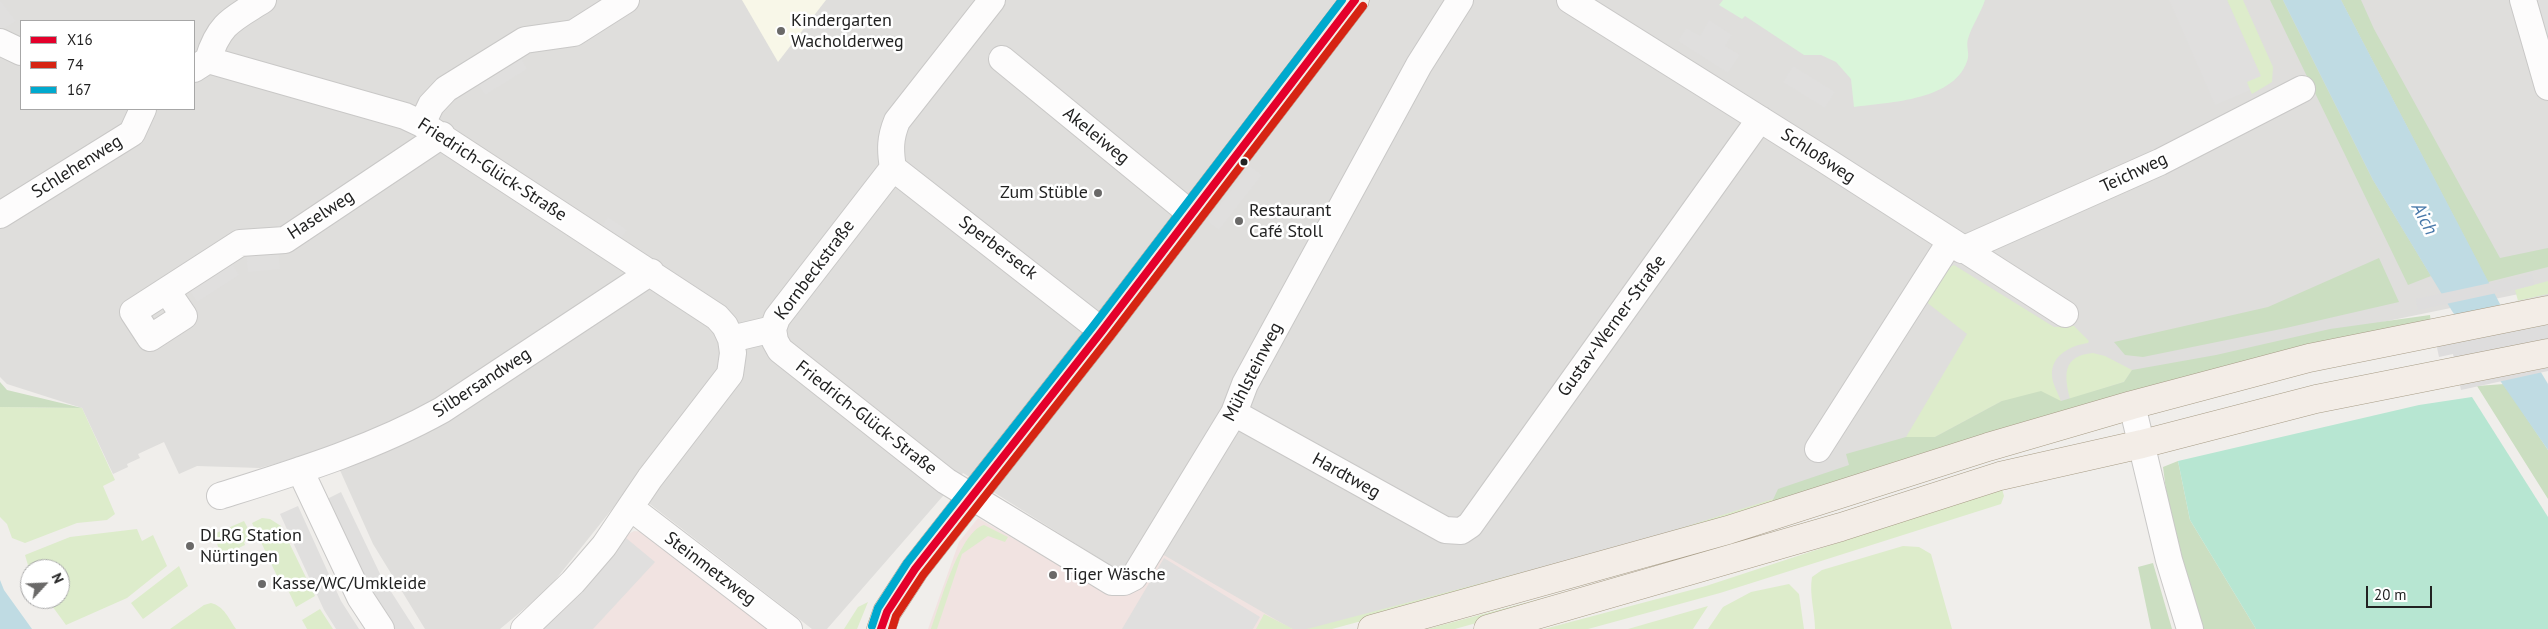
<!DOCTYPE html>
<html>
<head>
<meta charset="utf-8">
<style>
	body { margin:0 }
	#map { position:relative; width:2548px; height:629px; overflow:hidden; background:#f0eeeb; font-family:"PT Sans",sans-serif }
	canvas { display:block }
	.legend { position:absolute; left:20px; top:20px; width:175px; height:90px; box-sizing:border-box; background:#fff; border:1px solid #a7a7a7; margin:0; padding:6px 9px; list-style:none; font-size:15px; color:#222 }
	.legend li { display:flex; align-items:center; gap:10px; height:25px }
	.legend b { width:25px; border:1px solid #a7a7a7 }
	.north { position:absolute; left:20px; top:559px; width:50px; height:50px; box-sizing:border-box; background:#fff; border:1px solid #a7a7a7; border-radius:50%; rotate:65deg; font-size:14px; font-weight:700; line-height:20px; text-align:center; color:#222 }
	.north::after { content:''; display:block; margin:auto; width:18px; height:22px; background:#6a6968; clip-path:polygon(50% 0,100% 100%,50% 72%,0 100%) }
	.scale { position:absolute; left:2366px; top:586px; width:66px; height:22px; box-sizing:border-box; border:2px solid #222; border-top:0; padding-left:6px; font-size:15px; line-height:18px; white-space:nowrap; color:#222; -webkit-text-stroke:4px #fff; paint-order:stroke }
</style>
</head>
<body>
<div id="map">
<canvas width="2548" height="629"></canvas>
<ul class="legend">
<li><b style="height:6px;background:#e4002b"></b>X16</li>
<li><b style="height:6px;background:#d62413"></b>74</li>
<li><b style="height:6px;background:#00a9ce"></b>167</li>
</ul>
<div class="north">N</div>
<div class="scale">20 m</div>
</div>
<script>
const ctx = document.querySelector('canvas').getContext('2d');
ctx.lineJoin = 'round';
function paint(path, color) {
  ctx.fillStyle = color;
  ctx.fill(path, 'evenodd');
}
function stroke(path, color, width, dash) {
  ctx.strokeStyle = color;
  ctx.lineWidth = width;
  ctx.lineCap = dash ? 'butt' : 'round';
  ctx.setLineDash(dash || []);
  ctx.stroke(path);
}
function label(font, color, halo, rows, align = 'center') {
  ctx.font = font + ' "PT Sans",sans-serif';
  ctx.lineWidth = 5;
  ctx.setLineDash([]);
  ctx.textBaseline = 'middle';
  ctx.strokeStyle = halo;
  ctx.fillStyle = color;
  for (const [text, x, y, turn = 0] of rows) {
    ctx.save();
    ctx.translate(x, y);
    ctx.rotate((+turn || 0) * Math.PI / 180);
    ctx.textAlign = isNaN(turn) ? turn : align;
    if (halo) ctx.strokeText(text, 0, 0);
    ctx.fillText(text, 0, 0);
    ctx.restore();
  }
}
const residential = new Path2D(`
	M0,0H2548V288L2300,339L1633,545L1314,629H1292L1124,574L963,473L827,629H812L629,488L548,589L500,629H425L373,544L330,448L260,468L197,466L179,474L164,442L138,454L140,458L127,464L128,467L113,474L82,408L7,384L0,377ZM21,21H194V109H21Z`);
const commercial = new Path2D(`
	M978,518L1113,596L1140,588L1162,554L1292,629H928L959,542Z
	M634,531L644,532L776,629H540L625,536Z`);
const education = new Path2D(`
	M742,0H826L778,62Z`);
const grass = new Path2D(`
	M2227,0H2243L2273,67L2272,82L2252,94L2246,82L2260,76Z
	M1954,265L2054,327L2074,326L2089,341L2088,343C2072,345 2051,355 2052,375C2052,383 2058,393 2061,401H2002L1935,437H1906L1967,334L1925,301L1945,270Z
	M2548,281V301L2520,308L2515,290Z
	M2093,353L2105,356L2132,370L2124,382L2070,399C2064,375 2062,356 2093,353Z
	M0,407L82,408L115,480L103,486L115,514L107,520L77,523L25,543L12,538L7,524L0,517Z
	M2002,489L2004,496L2001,504L1720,593L1588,629H1544L1706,586Z
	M1773,499L1771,504L1635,547L1332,629H1307L1634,543Z
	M262,518L270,519L281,526L315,596L296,607L281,575L277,576L252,523Z
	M244,521L253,538L244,542L245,545L221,556L214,534Z
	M984,525L1008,537L1005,542L988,536L962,554L937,629H931C940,605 959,532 984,525Z
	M137,529L142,541L153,535L167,566L127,598L66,625L47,599H60V569H30V572L25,555L70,537Z
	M1903,546L1919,547L1931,554L1952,629H1815C1815,611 1809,595 1812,577L1822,570Z
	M179,566L188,586L143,619L131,603Z
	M1789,584L1799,594L1804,629H1708L1723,607L1751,592Z
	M1551,596L1554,601L1455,629H1427Z
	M868,602L857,629H844L858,607Z
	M211,603C224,606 229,619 236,629H170L204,605Z
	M1708,606L1693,629H1628Z
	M320,609L333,629H307L302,620Z
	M1264,614L1293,629H1256Z`);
const forest = new Path2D(`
	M2270,0H2283L2373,180L2431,276L2408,285Z
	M2341,0H2361L2374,29L2500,258L2548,248V267L2488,282Z
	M2379,258L2399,302L2286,328L2143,357L2125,355L2114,342L2268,307Z
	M2430,315L2431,323L2062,411L1923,453L1771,504L1778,489L1849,465L1846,454L1906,437H1935L2002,401L2041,391L2061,401L2124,382L2132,370L2216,355L2330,329Z
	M0,382L7,390L82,408L0,407Z
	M2504,384L2548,450V499L2477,386Z
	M2178,461L2190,520L2256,629H2199L2168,506L2163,467Z
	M2153,563L2172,629H2151L2138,567Z`);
const park = new Path2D(`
	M1723,0H1985C1981,13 1972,25 1968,39C1966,45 1969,52 1968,58C1957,101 1889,102 1854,107L1851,79L1836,62L1821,55H1804L1745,16L1742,19L1719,5Z`);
const pitch = new Path2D(`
	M2472,397L2548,517V629H2256L2190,520L2178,461L2419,405Z`);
const parking = new Path2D(`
	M0,0L16,21L1,30L0,28Z
	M2169,0H2227L2261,76L2247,82L2250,90L2215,105Z
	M2532,0H2548V51Z
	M1709,20L1732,35L1725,46L1740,55L1728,73L1678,41L1686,28L1700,36Z
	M520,56L527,69L485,95L477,83Z
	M1793,66L1835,92L1825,108L1783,82Z
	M1250,166L1262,175L1219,230L1207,221Z
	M608,217L627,230L618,243L599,229Z
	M278,249L280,269L248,272L246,251Z
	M230,260L239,275L197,302L187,287Z
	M341,492L381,576L415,629H393L371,596L323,501Z
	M298,506L341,601L359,629H336L324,610L280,514Z
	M626,538L655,562L593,629H542L566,608Z
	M1164,558L1260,617L1253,629H1122Z`);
const water = new Path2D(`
	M2283,0H2341L2500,304L2548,384V450L2452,311L2373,180Z
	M0,580L4,590L32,629H0Z`);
const pier = new Path2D(`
	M2532,274L2534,285L2418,310L2416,299Z
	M2548,294V371L2461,390L2453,354L2439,357L2431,320Z`);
const minor = new Path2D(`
	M1570,0L1825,160L2065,314
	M2523,0L2548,87
	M0,42L21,52
	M1002,59L1190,213
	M208,60C219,23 233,19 263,0
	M194,69L208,60L405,116L422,124L717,317L725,326L731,339
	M422,124L431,105L446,89L525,40L574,33L626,0
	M893,168L1102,331
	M0,215L132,133L143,109
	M1962,250L2160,162L2302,89
	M167,291L184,316L150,338L133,312L240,243L285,240L442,135
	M773,329L775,341L780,350L946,481L1112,582H1124L1134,577L1234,413L1245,384L1419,65L1460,0
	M2132,405L2169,560L2190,629
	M1234,413L1445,530L1461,531L1470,525L1760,119
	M1818,449L1950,242
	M300,470L360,597L381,629
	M220,496C296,472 372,449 442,410L651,272
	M631,508L789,629
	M524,629L573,582L604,546L650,478L730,374L733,353L731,339L773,329L777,318L893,168C890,150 890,138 897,121L992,0`);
const major = new Path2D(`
	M881,629L887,612L915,569L1102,331L1355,0
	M1372,629L1728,530L1988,447L2132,405L2309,358L2548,310
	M1488,629L1841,527L2000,476L2142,444L2316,399L2548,353`);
const bus1 = new Path2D(`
	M881,629L887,612L915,569L1102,331L1355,0`);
const bus2 = new Path2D(`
	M892,629L896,616L923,575L1110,337L1363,6`);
const bus3 = new Path2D(`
	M872,626L878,608L907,563L1094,325L1342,0`);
const markers = [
	[781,31,5,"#6a6968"],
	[1244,162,4.5,"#222"],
	[1098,193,5,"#6a6968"],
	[1239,221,5,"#6a6968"],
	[190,546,5,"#6a6968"],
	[1053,575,5,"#6a6968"],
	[262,584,5,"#6a6968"]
];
const poiNames = [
	["Kindergarten",791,21],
	["Wacholderweg",791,42],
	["Zum Stüble",1088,193,"right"],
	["Restaurant",1249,211],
	["Café Stoll",1249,232],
	["DLRG Station",200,536],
	["Nürtingen",200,557],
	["Tiger Wäsche",1063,575],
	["Kasse/WC/Umkleide",272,584]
];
const streetNames = [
	["Akeleiweg",1096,136,39],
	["Schloßweg",1818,156,33],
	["Schlehenweg",77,167,-32],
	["Friedrich-Glück-Straße",492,170,33],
	["Teichweg",2134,173,-25],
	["Haselweg",321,215,-33],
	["Sperberseck",998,248,37],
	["Kornbeckstraße",815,270,-53],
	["Gustav-Werner-Straße",1612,326,-54],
	["Mühlsteinweg",1253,372,-63],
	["Silbersandweg",482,383,-33],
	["Friedrich-Glück-Straße",866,418,38],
	["Hardtweg",1346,476,29],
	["Steinmetzweg",710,569,37]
];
const waterNames = [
	["Aich",2424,219,62]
];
paint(residential, '#dfdedc');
paint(commercial, '#f1e3e1');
paint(education, '#f8f7e8');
paint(grass, '#ddeccb');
paint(forest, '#cbdec1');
paint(park, '#daf5da');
paint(pitch, '#b7e6d2');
paint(parking, '#e0dfde');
paint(water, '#bfdbe3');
paint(pier, '#dedddd');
stroke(minor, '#c9c8c7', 28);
stroke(major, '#a79c86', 29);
stroke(minor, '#fdfcfc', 26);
stroke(major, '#f3ede7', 28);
stroke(bus1, '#e4002b', 8);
stroke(bus2, '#d62413', 8);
stroke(bus3, '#00a9ce', 8);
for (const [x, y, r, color] of markers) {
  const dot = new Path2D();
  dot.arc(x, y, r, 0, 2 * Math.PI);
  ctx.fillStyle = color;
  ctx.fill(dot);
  stroke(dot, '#fff', 2);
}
label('18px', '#222', '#fff', poiNames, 'left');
label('18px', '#222', '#fff', streetNames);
label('italic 19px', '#4a7aab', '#fff', waterNames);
</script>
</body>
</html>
